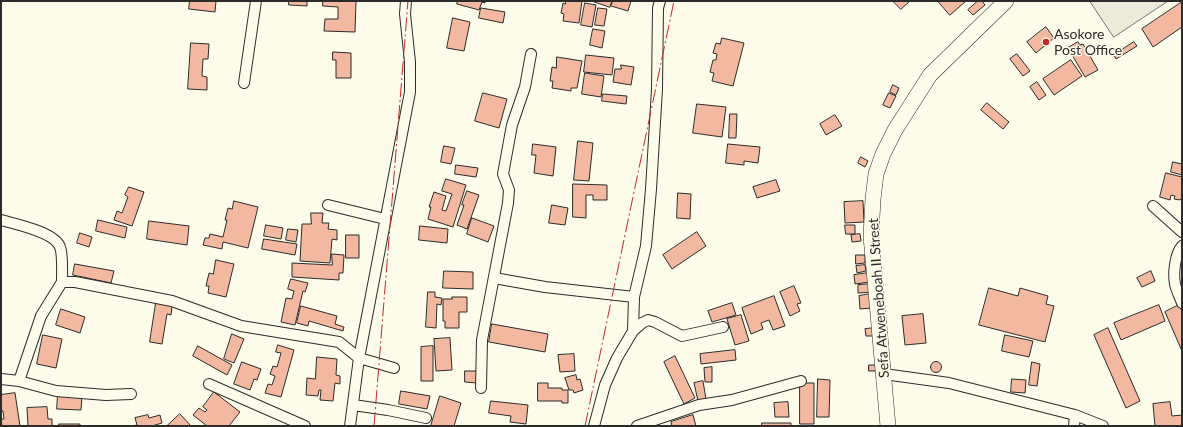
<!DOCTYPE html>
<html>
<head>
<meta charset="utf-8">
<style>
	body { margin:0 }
	#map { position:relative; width:1183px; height:427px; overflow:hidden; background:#fdfbea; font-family:Lato,sans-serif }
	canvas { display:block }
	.frame { position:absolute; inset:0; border:2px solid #2b2b2b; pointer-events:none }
</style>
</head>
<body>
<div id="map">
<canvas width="1183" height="427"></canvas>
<div class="frame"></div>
</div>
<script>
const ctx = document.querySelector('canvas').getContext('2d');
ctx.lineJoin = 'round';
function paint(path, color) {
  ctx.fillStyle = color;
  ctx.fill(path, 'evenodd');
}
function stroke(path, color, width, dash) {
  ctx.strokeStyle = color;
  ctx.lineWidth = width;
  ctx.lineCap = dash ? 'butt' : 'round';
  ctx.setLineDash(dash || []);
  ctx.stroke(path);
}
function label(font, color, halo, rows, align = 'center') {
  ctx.font = font + ' Lato,sans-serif';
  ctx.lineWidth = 3;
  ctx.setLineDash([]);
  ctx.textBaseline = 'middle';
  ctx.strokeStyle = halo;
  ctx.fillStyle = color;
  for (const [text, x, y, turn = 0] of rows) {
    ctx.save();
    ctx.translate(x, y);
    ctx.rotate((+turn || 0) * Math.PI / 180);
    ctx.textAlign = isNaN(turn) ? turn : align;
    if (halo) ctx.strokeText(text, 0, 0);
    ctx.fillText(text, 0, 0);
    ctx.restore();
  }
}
const green = new Path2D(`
	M1090,1H1168L1114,37Z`);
const building = new Path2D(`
	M190,1H216L215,12L189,9Z
	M289,1H307V6L289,5Z
	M323,1H356L355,32L324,31L325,19H338V7L323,6Z
	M458,1H485V3L482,2L479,10L457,4Z
	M566,1H582L579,23L563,21L564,14L561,13L563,3L565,4Z
	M592,1H612L610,7Z
	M613,1H631L628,11L611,6Z
	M893,1H910L901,9Z
	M938,1H966L950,15Z
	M978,1H982L985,5L973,15L968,10Z
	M1182,2V27L1153,47L1142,29Z
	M585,3L596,5L592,27L581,25Z
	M481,8L505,12L503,23L479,18Z
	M598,8L607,9L604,26L595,25Z
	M453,18L470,22L464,51L447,48Z
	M1046,27L1054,38L1036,53L1027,42Z
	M593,29L605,31L602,48L590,45Z
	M722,38L744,43L733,86L712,81L714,73L710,72L713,60H716L717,54L713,53L716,43L720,44Z
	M1078,42L1080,45L1083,44L1098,70L1085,77L1068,48Z
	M1134,42L1137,46L1116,59L1114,55Z
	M191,43L209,44L208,59H203L202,76L207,77V90L188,89Z
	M333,52L351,53V78H336V60H333Z
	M1017,54L1030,71L1023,76L1010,59Z
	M586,55L614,58L612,75L584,72Z
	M557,57L582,61L577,88H571V91L552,88L553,81H550L552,67L556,68Z
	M1071,60L1082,76L1054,95L1043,79Z
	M621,65L634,67L631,85L613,82L615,69H621Z
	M585,73L604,76L601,97L582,94Z
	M1037,82L1046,95L1039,100L1030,87Z
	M893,85L899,88L896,95L890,92Z
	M483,93L507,99L499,128L475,121Z
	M889,93L896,96L890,108L883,105Z
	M603,94L627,96L626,104L602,101Z
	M987,103L1009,122L1003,129L981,110Z
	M697,104L726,107L722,137L693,133Z
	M730,114H737L736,138H729Z
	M835,115L842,126L826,135L820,124Z
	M578,141L593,143L589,181L574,180Z
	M533,144L556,147L553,176L534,173L536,155H532Z
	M728,144L760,147L758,163L744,161V165L726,163Z
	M444,146L455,148L451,164L441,162Z
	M861,157L868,161L865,167L858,163Z
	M1173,162L1182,164V175L1171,172Z
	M456,165L478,168L476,177L455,174Z
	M1166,173L1182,177V197L1180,200L1174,199L1175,196L1171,195L1170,200L1160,197Z
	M446,179L466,185L453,227L428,219L431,207H429L434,192L446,196L442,210L446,211L452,194L442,191Z
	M776,180L780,191L757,198L753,187Z
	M573,184L607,185V200H593V195H586V218L573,217Z
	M129,187L144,192L132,226L114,220L117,211L122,213L128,197L125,195Z
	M467,191L479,195L467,229L457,225L464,205H462Z
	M678,193L691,194L690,219L677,218Z
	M234,201L258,207L248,248L223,242L222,249L203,245L205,238H209L210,234L223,237L227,220H225L228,208L232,209Z
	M863,201L864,222L845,223L844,202Z
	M552,205L568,208L565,225L549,223Z
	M311,213H323L322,223H329L328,229L337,230V240L332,239L330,263L300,261L302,224H311Z
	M472,218L494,226L488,242L467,234Z
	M98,220L127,227L125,238L96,231Z
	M149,221L189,226L187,245L147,239Z
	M266,225L283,228L281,239L264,236Z
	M845,225H855V234H846Z
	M420,226L448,229L447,243L419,240Z
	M288,229L298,230L296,242L286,240Z
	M697,232L706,246L672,269L663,255Z
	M80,233L92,237L89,247L77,243Z
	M860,234L861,241L852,242L851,235Z
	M346,235H359V258H346Z
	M264,239L297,244L295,255L262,249Z
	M332,254L344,255L343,273H339V280L292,277V263L332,265Z
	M856,255H865V263L856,264Z
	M216,260L234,264L226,297L208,293L209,286H206L209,273L213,274Z
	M75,264L114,271L111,283L73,275Z
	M865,265L866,271L857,273L856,266Z
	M444,271L473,272V289L443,288Z
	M1151,271L1155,281L1142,287L1137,278Z
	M868,273L870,282L855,284L854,275Z
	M291,279L308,283L305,292L303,291L295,325L281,322L286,298L292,299L294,291L288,289Z
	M873,284V292L858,293V285Z
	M794,286L801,303L797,304L800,311L790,316L780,292Z
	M989,288L1018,296L1020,288L1048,296L1046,304L1054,306L1045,342L979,325Z
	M428,292H435V297L442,298L441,305L437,304L436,328L426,327Z
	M870,294L872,308L860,309L859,296Z
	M774,296L785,326L773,330L769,320L761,323L763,329L751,334L742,308Z
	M452,297H467V312H459V328H445V321H443V299H452Z
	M156,303L172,306L171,315L167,314L162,344L150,342Z
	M732,303L736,315L712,322L708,311Z
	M1159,305L1165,321L1121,340L1114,323Z
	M1179,305L1182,311V351L1165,312Z
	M301,306L337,316L335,324L344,327L343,331L309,321L308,326L297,323Z
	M61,309L85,317L80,333L56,325Z
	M923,314L926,343L905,345L902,316Z
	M741,315L749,341L735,345L727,319Z
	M492,324L548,334L545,352L489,342Z
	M875,328L876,336H866L865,329Z
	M1108,328L1140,401L1126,408L1094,335Z
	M232,334L244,339L234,363L224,359Z
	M43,335L62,339L56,368L37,364Z
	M1005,335L1033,341L1029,357L1002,351Z
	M450,338L452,370L436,371L434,339Z
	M278,345L294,350L281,397L265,393L268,384L272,385L275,376L270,374L273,366L277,367L281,353L276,352Z
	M198,346L232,365L227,375L193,356Z
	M433,346V381H421V347Z
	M735,350L736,360L701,364L700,354Z
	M574,354L575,371L560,372L558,355Z
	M675,356L695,398L684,404L664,362Z
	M317,357L337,359L336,375L340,376V384L335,383L333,401L320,400L321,390H319L318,396L306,395L307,378L315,379Z
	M930.5 367a5.5 5.5 0 1 1 11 0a5.5 5.5 0 1 1-11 0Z
	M242,362L261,369L257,380L254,379L250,390L234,384Z
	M1032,362L1040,364L1037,386L1029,385Z
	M869,365H876V371H869Z
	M712,367V382H705L704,368Z
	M465,371H477V383L465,382Z
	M576,375L577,380L580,379L583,390L574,393L573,390H569L565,378Z
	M818,379L830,380L829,417H817Z
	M1012,379L1026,380L1025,393L1011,392Z
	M703,381L706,399L698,401L694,383Z
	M538,383H548V388H562V390H568V403H562V401H538Z
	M800,383H814V424H800Z
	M401,391L430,396L427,409L399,404Z
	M214,392L240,412L229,426H207L193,415L199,408L205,412L207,410L203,407Z
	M15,393L20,426H2L1,419H4L3,411H1V395Z
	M58,395L82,396L81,410L57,409Z
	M440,396L461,403L454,426H431Z
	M491,401L528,405L526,424L510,422L511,416L489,413Z
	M788,402L789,417H775L774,403Z
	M1170,402L1172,416L1182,415V426H1155L1153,404Z
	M47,407L48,419H52V426H28L27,408Z
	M180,414L191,426H167Z
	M148,415L149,418L160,415L162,423L152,426H132L137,425L135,418Z
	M693,415L696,426H672L671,422Z
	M762,423H791V426H762Z
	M59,424H80V426H59Z`);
const minor = new Path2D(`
	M244,83L256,1
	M328,205L385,219
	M1153,206L1182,232
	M1,220C15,224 55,232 60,247C63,254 62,273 62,282
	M1182,246C1175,254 1173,273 1175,284C1176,290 1180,297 1182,303
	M494,278L545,287L634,297
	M633,331L642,323L648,320L655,322L682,336L723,327
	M884,374L949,383L1075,415L1103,426
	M1,379L19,381L56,391L106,395L131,394
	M19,381L41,316L62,282H75L172,301L241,326L339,342L359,358L394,368
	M209,384L305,426
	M481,388L482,340L508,203L509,190L503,174L512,125L525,87L531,54
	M353,405L388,410L426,418
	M350,426L359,358L410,92V62L405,14L406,1
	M594,426L605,385L617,358L633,331L634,297L646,246L651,189L657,89L658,8L660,1
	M637,426L699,405L732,400L801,381
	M1074,426L1075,415`);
const primary = new Path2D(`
	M888,426L871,236L873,199L876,174L883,154L895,130L930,75L1006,1`);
const power = new Path2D(`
	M374,426L408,1
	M585,426L674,1`);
const markers = [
	[1046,42,4,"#c62828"]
];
const poiNames = [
	["Asokore",1054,34],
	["Post Office",1054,50]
];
const streetNames = [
	["Sefa Atweneboah II Street",879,298,-94]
];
paint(green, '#ecebdb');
stroke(green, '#74746e', 1);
paint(building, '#f2b8a0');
stroke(building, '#2b2b2b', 1);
stroke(minor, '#2b2b2b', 12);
stroke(primary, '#2b2b2b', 16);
stroke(minor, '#fdfbea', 10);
stroke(primary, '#fdfbea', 15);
stroke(power, '#c62828', 1, [14, 3, 2, 3]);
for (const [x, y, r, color] of markers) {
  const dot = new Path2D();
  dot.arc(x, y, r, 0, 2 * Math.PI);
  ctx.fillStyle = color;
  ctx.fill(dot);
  stroke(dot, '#fdfbea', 1.5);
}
label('14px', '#2b2b2b', '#fdfbea', poiNames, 'left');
label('14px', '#2b2b2b', '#fdfbea', streetNames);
</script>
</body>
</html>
